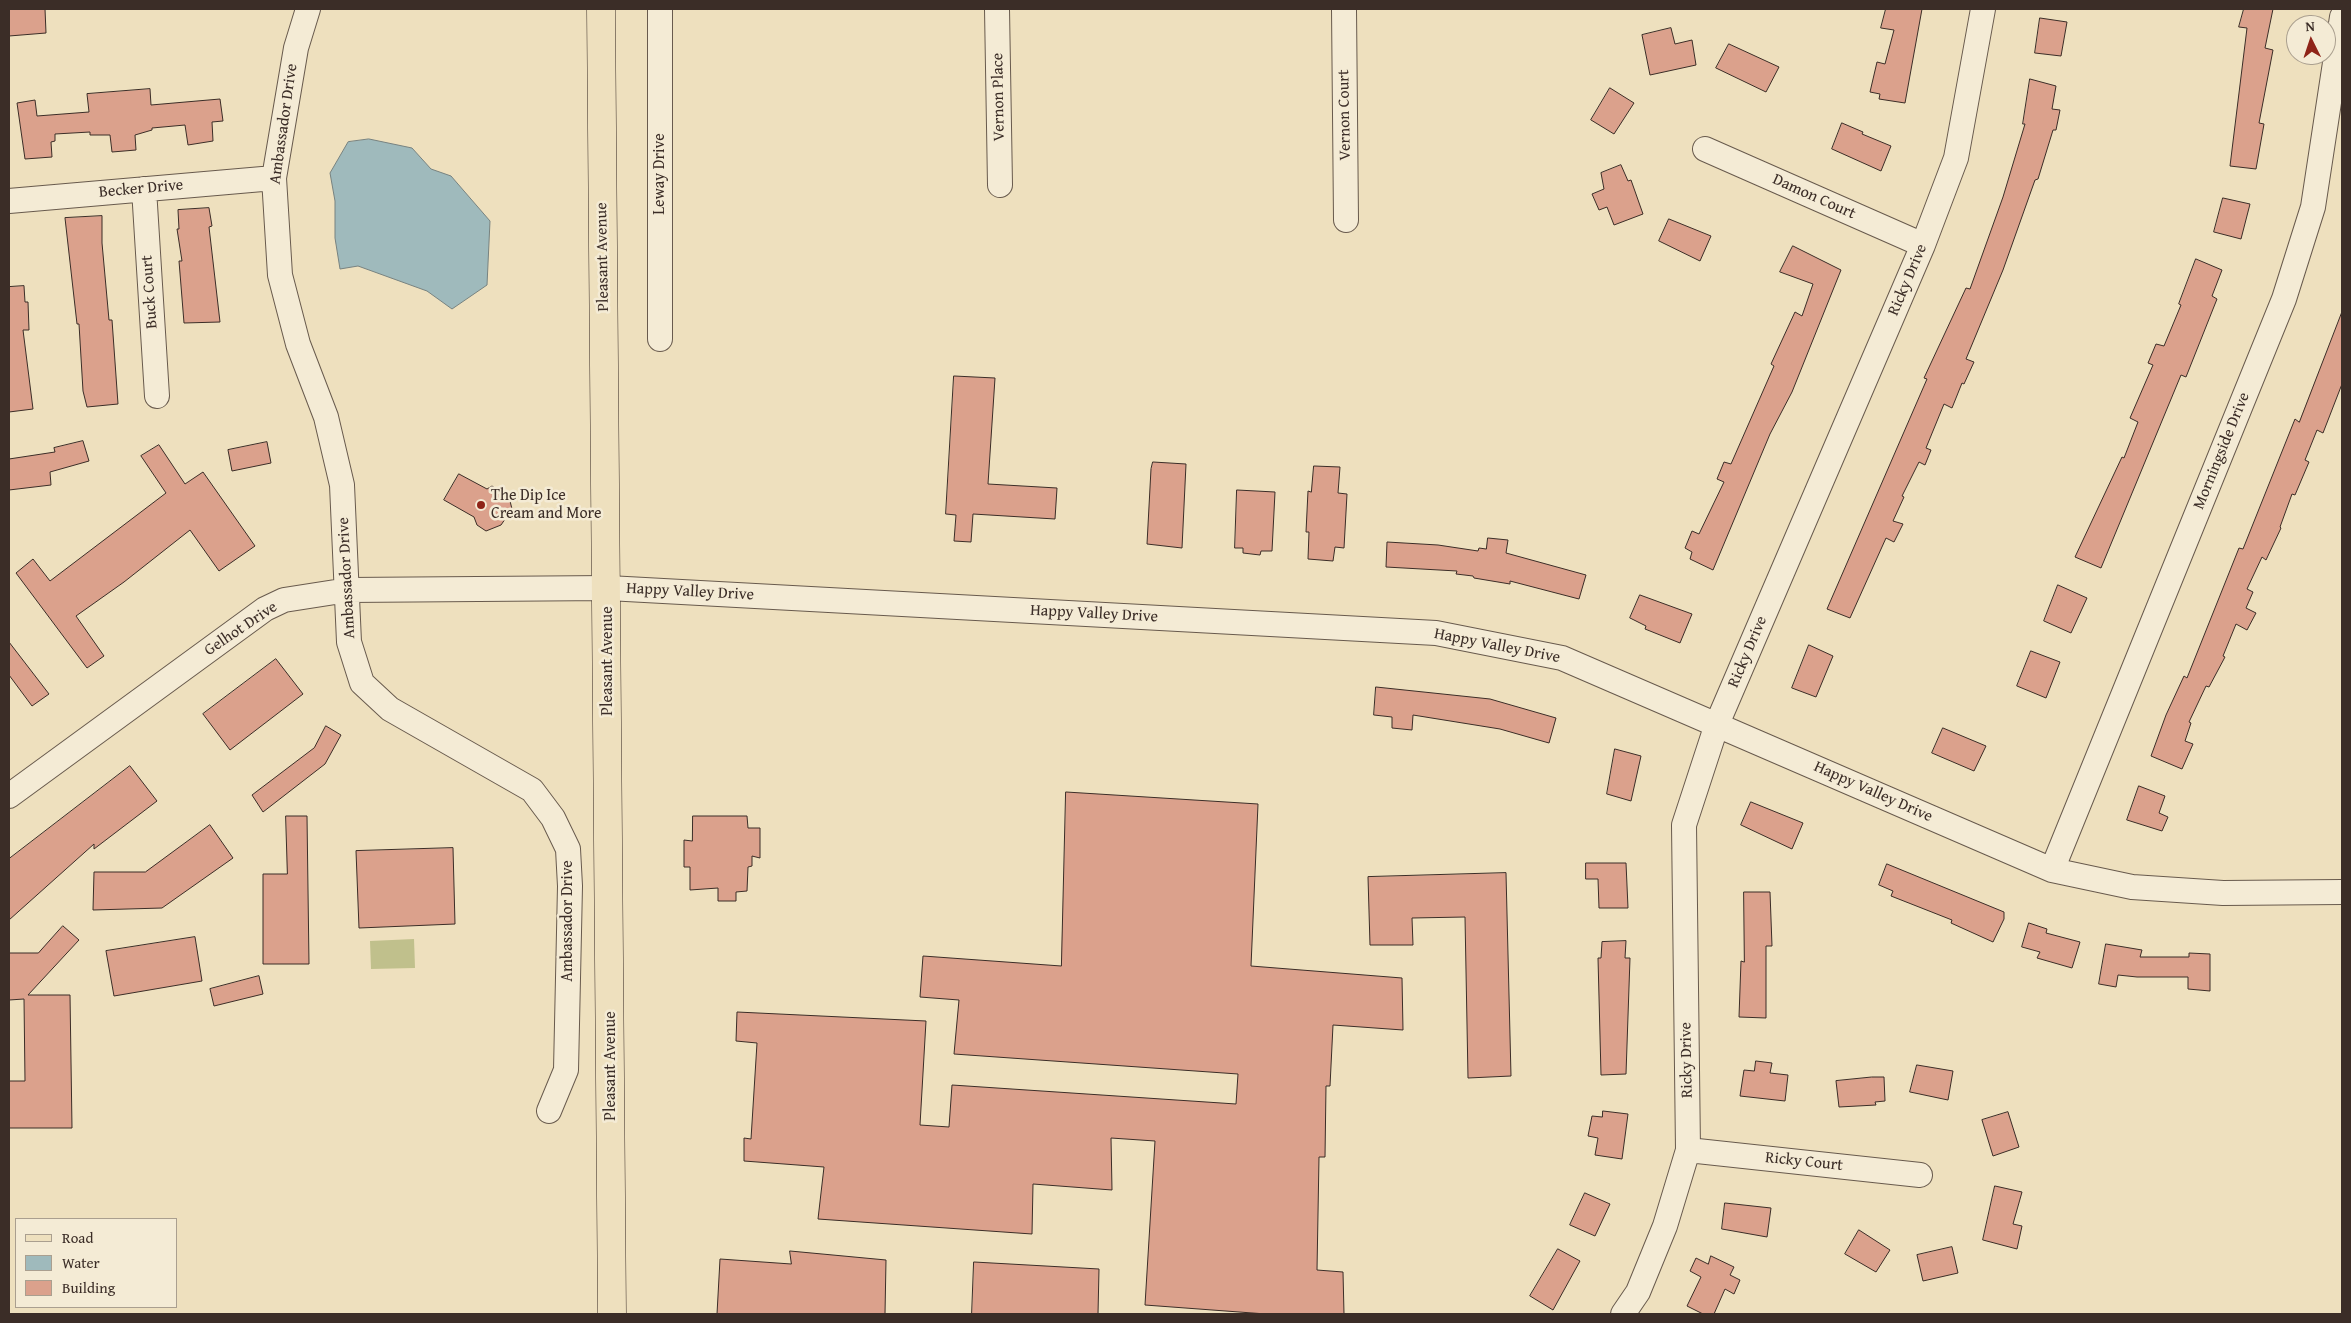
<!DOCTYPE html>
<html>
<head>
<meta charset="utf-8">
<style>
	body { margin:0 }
	#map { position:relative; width:2351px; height:1323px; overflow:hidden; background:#eee0be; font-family:"Gentium Book Plus",serif }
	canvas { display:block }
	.frame { position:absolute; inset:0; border:10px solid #3b2d27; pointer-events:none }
	.legend { position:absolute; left:15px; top:1218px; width:162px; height:90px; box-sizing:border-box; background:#f4ebd5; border:1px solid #aa9f8f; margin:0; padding:6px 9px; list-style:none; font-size:15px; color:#3b2d27 }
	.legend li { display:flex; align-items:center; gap:10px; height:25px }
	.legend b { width:25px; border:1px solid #aa9f8f }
	.north { position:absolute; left:2286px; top:15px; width:50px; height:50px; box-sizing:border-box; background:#f4ebd5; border:1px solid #aa9f8f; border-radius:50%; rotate:356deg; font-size:14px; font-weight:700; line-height:20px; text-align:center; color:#3b2d27 }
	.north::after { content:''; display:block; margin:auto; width:18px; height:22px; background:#8f2418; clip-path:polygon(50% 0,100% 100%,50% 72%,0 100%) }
</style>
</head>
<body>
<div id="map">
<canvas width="2351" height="1323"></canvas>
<div class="frame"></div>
<ul class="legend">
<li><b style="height:6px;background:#eee0be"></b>Road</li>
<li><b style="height:14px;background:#9fbabc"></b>Water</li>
<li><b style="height:14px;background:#dba18c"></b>Building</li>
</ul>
<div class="north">N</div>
</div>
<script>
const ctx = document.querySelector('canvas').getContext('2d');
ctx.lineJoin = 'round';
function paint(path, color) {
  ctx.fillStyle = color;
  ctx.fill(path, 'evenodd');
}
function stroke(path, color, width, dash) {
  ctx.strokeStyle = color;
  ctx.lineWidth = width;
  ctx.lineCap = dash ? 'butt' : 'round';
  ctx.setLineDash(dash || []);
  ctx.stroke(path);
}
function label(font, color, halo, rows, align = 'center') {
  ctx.font = font + ' "Gentium Book Plus",serif';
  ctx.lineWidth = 5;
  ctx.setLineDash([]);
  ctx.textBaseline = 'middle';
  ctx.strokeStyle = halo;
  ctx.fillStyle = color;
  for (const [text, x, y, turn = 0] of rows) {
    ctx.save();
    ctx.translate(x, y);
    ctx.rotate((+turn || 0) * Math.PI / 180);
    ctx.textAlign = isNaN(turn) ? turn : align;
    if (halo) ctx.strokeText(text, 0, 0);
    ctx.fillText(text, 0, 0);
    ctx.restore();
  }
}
const green = new Path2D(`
	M414,939L415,968L371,969L370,941Z`);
const water = new Path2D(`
	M369,139L412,148L431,169L451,176L490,221L487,285L452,309L427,291L358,266L340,269L335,238V201L330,173L348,142Z`);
const building = new Path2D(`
	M9,9H45L46,33L9,36Z
	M1886,9H1922L1905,103L1879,99L1880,94L1870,92L1877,62L1885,64L1894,30L1881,28Z
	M2244,9H2273L2265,48L2273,50L2259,123L2264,124L2256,169L2230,166L2247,28L2239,27Z
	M2040,18L2067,22L2061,56L2035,53Z
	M1671,28L1675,44L1692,40L1696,65L1650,75L1642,35Z
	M1729,44L1779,67L1766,92L1716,68Z
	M2030,79L2056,86L2052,109L2060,110L2056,130H2053L2038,179L2035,180L2003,270L1966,359L1974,362L1964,384L1962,383L1952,408L1944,404L1926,448L1931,450L1925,465L1919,462L1902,496L1904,497L1893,521L1903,524L1894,542L1886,538L1850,618L1827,609L1927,379L1924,378L1966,288L1970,289L2003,197L2025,124H2023Z
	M1610,88L1634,103L1614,134L1591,120Z
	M150,89L151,105L220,99L223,121L212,122L213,141L188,145L185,125L152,128V130L135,135L136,150L112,152L110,135H90V132L55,134V141L51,142L52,157L25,159L17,103L35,100L37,116L89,112L87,94Z
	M1842,123L1863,132L1862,134L1891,146L1881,171L1832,149Z
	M1621,165L1628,181L1631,180L1643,214L1614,225L1607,207L1599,210L1592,194L1604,189L1601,173Z
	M2223,198L2250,204L2241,239L2214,232Z
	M209,208L212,226L209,227L220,322L184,323L179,261H182L177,229H179L178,210Z
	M102,216V243L109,320H112L118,404L87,407L83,391L79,324H77L65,218Z
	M1669,219L1711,236L1700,261L1659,241Z
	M1793,246L1841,270L1792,392L1770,434L1713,570L1690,559L1692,552L1685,548L1692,531L1699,534L1724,482L1717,479L1724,462L1731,464L1774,366L1771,364L1795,312L1802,316L1813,284L1780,272Z
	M2196,259L2222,270L2212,296L2217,299L2186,377L2181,375L2101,568L2075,557L2122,457L2124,458L2138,422L2130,418L2153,365L2148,363L2156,344L2164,346L2181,305L2179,304Z
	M24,286L25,302H28L29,330H23L33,409L9,412V287Z
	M2342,312V384L2323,433L2317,430L2305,460L2309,462L2295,495L2292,494L2280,527L2281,528L2266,560L2262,557L2247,589L2253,592L2246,608L2256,613L2247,630L2236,624L2223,656L2225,657L2209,687L2206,686L2189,722L2191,723L2185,741L2193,744L2182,769L2151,756L2166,715L2184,676L2187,678L2239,548L2243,549L2295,419L2299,422Z
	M954,376L995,378L988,484L1057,488L1055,519L973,514L971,542L954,541L956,515L946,514Z
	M83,441L89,461L50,472L51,485L9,490V459L55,452L54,448Z
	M267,442L271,463L232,471L228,450Z
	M159,445L185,484L203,472L255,546L219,571L190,530L124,582L76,616L104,656L87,668L16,573L33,559L50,581L166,493L141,456Z
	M1153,462L1186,464L1182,548L1147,544L1151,469Z
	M1314,466L1340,467L1338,493L1347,494L1344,548L1335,547L1333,561L1308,559L1309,532H1306L1308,491L1311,492Z
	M459,474L487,489L492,486L509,497L512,509L501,525L486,531L477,525L474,517L444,500Z
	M1237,490L1275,492L1272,551H1261L1260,555L1243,553V548H1235Z
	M1488,538L1508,540L1506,553L1586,575L1579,599L1510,581V584L1474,578L1473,576L1456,574L1457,571L1386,567L1387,542L1438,545L1478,551L1479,548L1486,549Z
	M2058,585L2087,598L2071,633L2044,621Z
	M1640,595L1692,614L1680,643L1645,629L1646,626L1630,618Z
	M9,642L49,694L32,706L9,675Z
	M1809,645L1833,656L1816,697L1792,688Z
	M2031,651L2060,662L2046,698L2017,686Z
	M276,659L303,694L230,750L203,714Z
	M1376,687L1490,699L1556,718L1549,743L1500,729L1413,715L1412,730L1392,728V717L1374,715Z
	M326,726L341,735L325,764L263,812L252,795L314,748Z
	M1943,728L1986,746L1974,771L1932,753Z
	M1615,749L1641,756L1631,801L1607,794Z
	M130,766L157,801L94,849V844L9,920V859Z
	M2139,786L2165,796L2159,813L2168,817L2162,831L2127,820Z
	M1066,792L1258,804L1251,966L1402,978L1403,1030L1333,1025L1330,1086H1326L1325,1157H1319L1317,1270L1343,1272L1344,1314H1266L1145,1305L1155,1141L1111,1138L1112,1190L1033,1184L1032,1234L818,1219L824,1167L744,1161V1138L751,1139L757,1043L736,1041L737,1012L926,1021L920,1125L949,1127L952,1085L1236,1104L1238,1074L954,1054L959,1000L920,997L923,956L1061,966Z
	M1751,802L1803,823L1792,849L1741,825Z
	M286,816H307L309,964H263V874H287Z
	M693,816H747L748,828H760V858L752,856V866L748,867L747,891L736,892V901H718V888L690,890V867H684V840L692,841Z
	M210,825L233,858L162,908L93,910L94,872H145Z
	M453,848L455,924L359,928L356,851Z
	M1586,863H1626L1628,908H1599L1598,879H1586Z
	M1887,864L2004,912V919L1993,942L1951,923L1952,920L1891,896L1893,891L1879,885Z
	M1506,873L1511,1076L1468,1078L1465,917L1412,918L1413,945H1370L1368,877Z
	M1744,892H1770L1772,946H1766V1018L1739,1017L1741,961L1744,962Z
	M2029,923L2047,929L2046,933L2080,942L2072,968L2037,958L2040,952L2022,947Z
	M63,926L79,940L28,995H70L72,1128H9V1081H25L24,999L9,1000V953H38Z
	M195,937L202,981L114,996L106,951Z
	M1626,941L1625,958H1630L1626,1074L1601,1075L1598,958H1601L1602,942Z
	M2106,944L2142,950L2140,957H2189V953L2210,954V991L2188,989V977H2137L2118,975L2116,987L2099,984Z
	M259,976L263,994L214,1006L210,989Z
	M1756,1061L1772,1063L1770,1073L1788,1075L1785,1101L1740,1096L1744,1070L1754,1071Z
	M1917,1065L1953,1071L1948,1100L1910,1092Z
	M1872,1077H1884L1885,1101L1875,1102L1876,1105L1839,1107L1836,1081Z
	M1603,1111L1628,1114L1622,1159L1595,1155L1598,1138L1588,1136L1592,1116L1602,1117Z
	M2008,1112L2019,1147L1993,1156L1982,1120Z
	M1995,1186L2022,1192L2013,1224L2022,1226L2017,1249L1983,1240Z
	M1585,1193L1610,1204L1595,1236L1570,1225Z
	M1725,1203L1771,1208L1767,1237L1722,1229Z
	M1859,1230L1890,1250L1876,1272L1845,1254Z
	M1952,1247L1958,1273L1923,1281L1917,1255Z
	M1558,1249L1580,1261L1553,1310L1530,1296Z
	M790,1251L886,1260L885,1314H717L720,1259L791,1264Z
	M1711,1256L1734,1267L1730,1275L1740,1280L1734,1294L1725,1289L1714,1314H1703L1687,1306L1701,1277L1690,1271L1696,1258L1708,1264Z
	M974,1262L1099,1269L1098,1314H972Z`);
const street = new Path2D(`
	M308,9L296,48L274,178L280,275L298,344L326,417L342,485L349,642L362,683L390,709L532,790L553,818L568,849L570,886L566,1070L549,1111
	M997,9L1000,185
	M1344,9L1346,220
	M1705,149L1923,245
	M144,189L157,396
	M9,201L274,178
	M660,339V9
	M9,796L265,609L284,600L348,590L608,588L1436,633L1562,658L2052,870L2132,887L2223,893L2342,892
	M2052,870L2284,299L2313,207L2342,17
	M1688,1150L1920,1175
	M1623,1314L1638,1292L1665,1226L1688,1150L1684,825L1717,724L1923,245L1956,158L1983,9`);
const primary = new Path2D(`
	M601,9L612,1314`);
const markers = [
	[481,505,5,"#8f2418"]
];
const streetNames = [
	["Vernon Place",999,97,-91],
	["Vernon Court",1345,115,-91],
	["Ambassador Drive",284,124,-82],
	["Leway Drive",660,174,-90],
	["Becker Drive",141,189,-5],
	["Damon Court",1814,197,24],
	["Pleasant Avenue",603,257,-91],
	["Ricky Drive",1908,280,-67],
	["Buck Court",150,292,-94],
	["Morningside Drive",2222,451,-68],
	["Ambassador Drive",347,578,-93],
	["Happy Valley Drive",690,592,3],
	["Happy Valley Drive",1094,614,3],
	["Gelhot Drive",241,629,-34],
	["Happy Valley Drive",1497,646,11],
	["Ricky Drive",1748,652,-67],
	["Pleasant Avenue",608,661,-90],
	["Happy Valley Drive",1873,792,24],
	["Ambassador Drive",568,921,-90],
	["Ricky Drive",1687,1060,-91],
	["Pleasant Avenue",611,1066,-90],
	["Ricky Court",1804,1162,6]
];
const poiNames = [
	["The Dip Ice",491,496],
	["Cream and More",491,514]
];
paint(green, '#c0c08c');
paint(water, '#9fbabc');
stroke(water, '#778280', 1);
paint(building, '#dba18c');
stroke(building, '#3b2d27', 1);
stroke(street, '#685a4d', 26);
stroke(primary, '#3b2d27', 29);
stroke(street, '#f4ebd5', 24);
stroke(primary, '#eee0be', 28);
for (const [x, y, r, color] of markers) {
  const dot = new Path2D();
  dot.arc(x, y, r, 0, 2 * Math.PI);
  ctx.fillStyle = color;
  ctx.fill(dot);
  stroke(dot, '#f4ebd5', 2);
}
label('16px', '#3b2d27', '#f4ebd5', streetNames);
label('16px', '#3b2d27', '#f4ebd5', poiNames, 'left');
</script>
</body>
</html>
